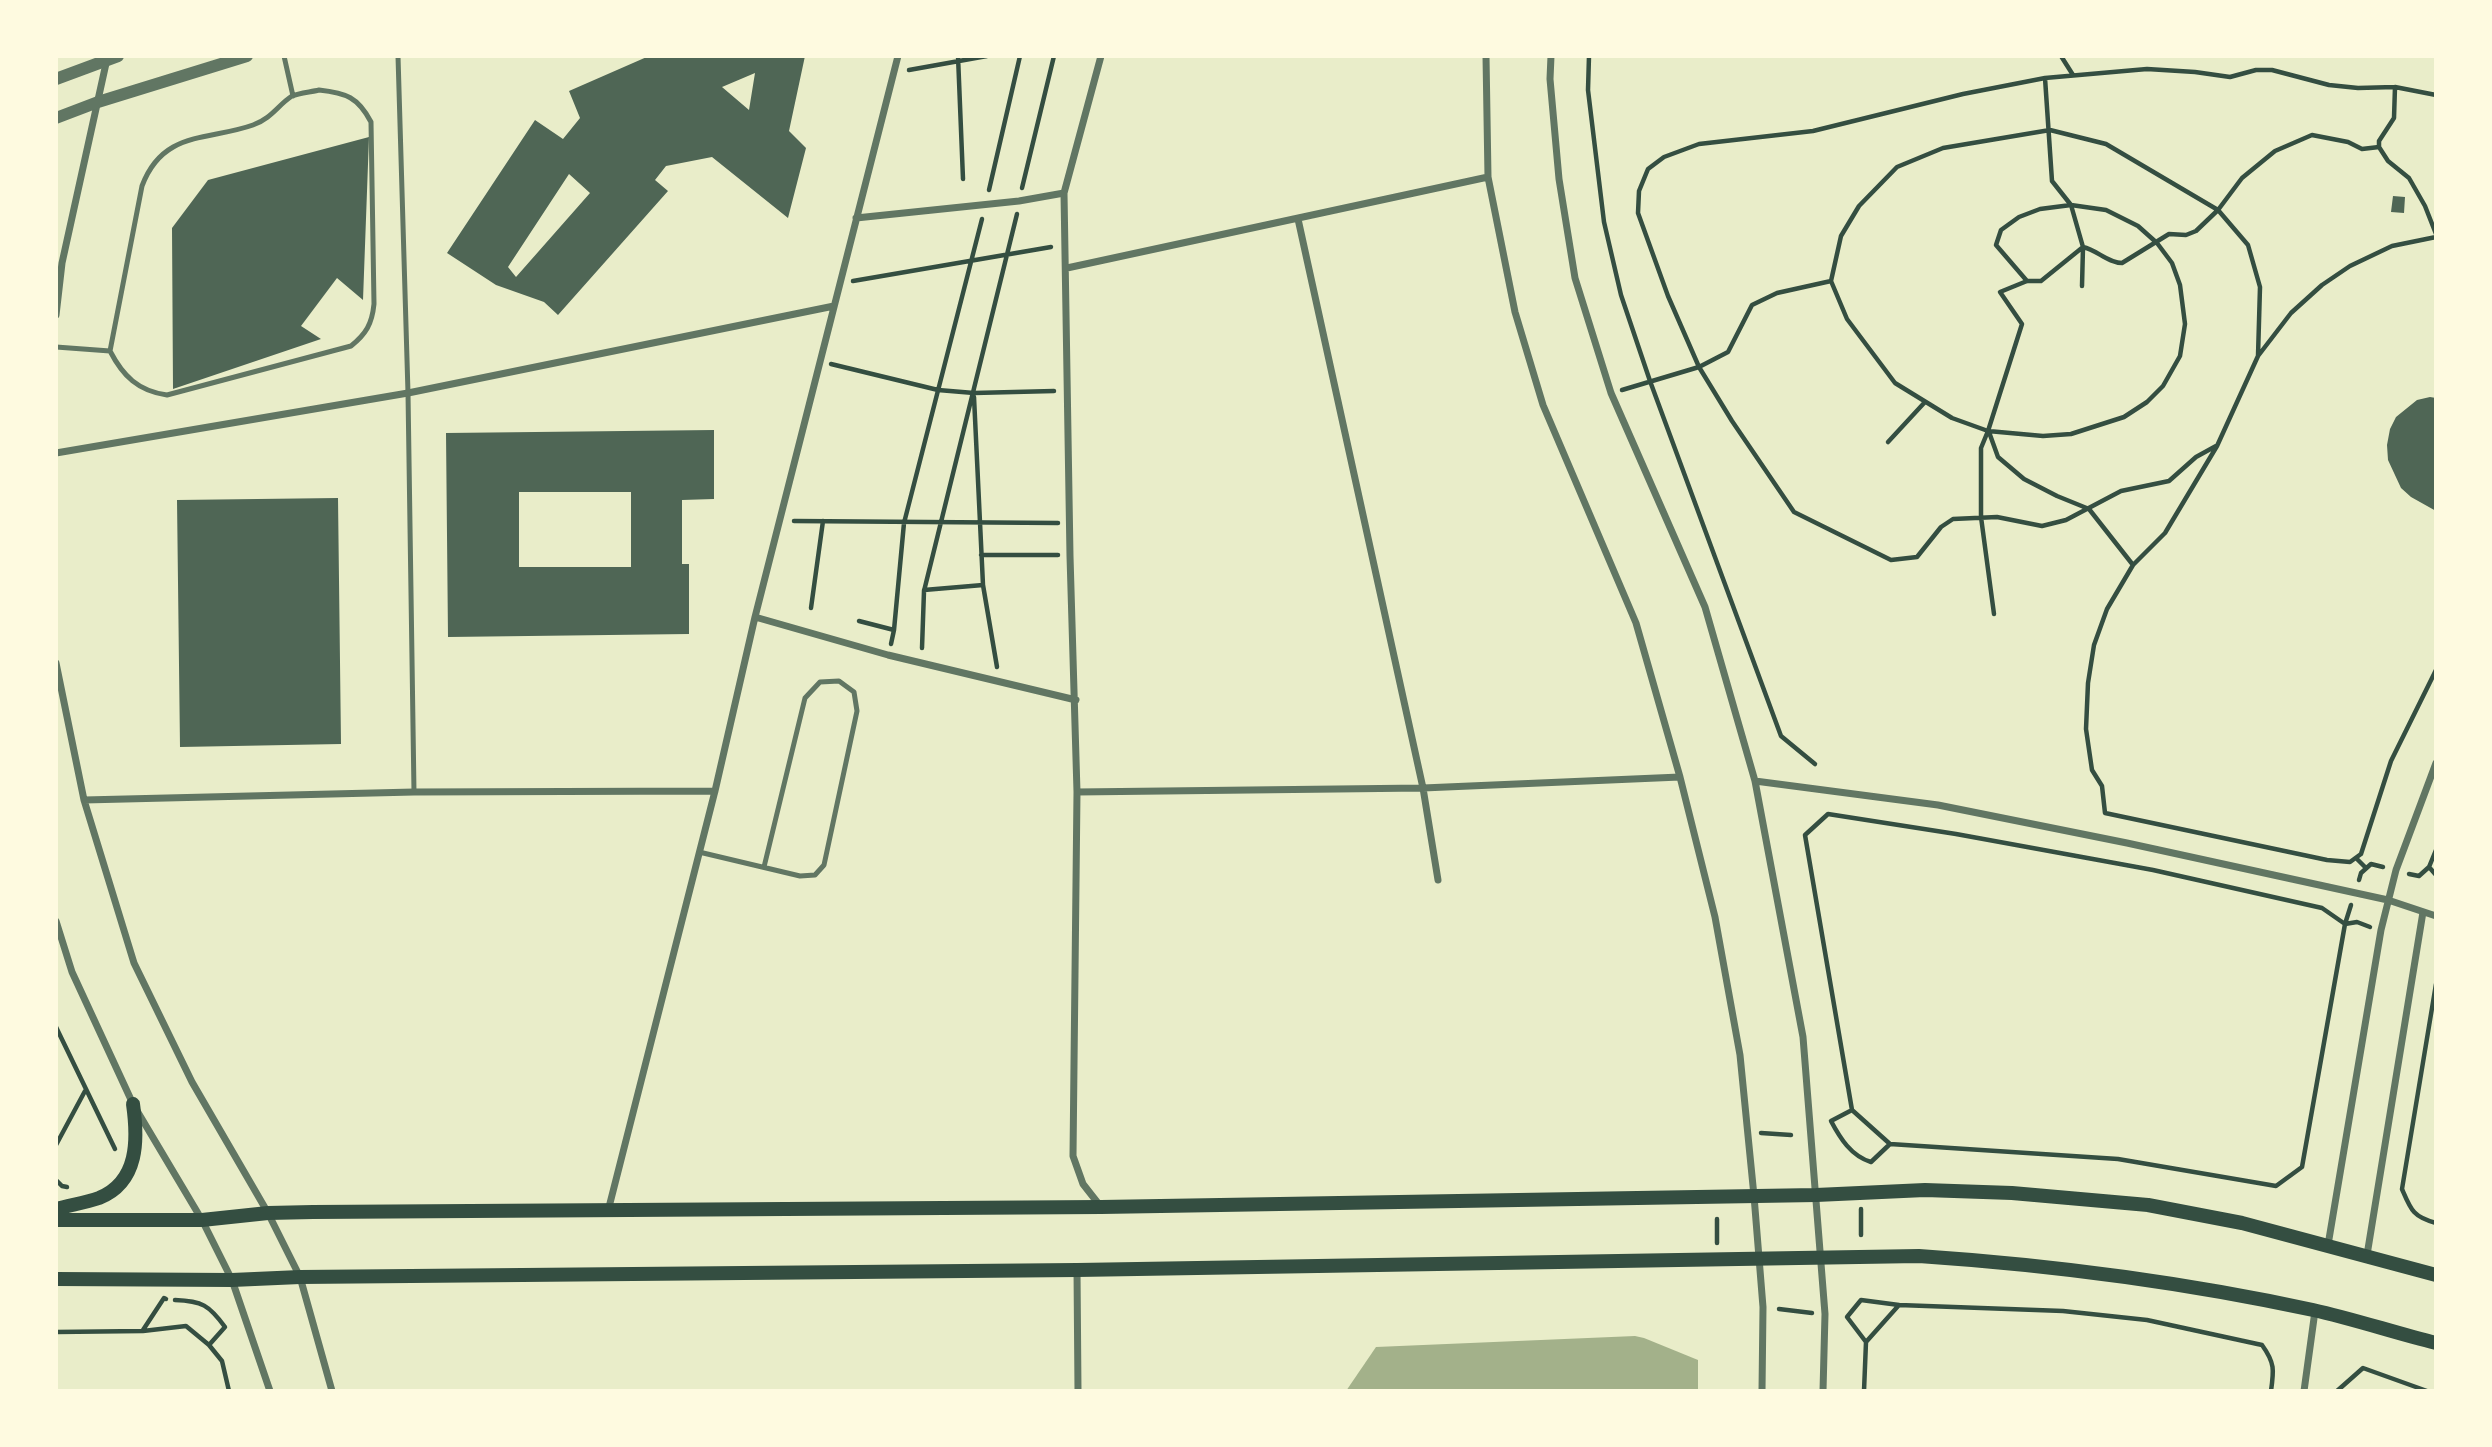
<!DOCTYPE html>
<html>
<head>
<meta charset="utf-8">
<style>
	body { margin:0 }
	#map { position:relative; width:2492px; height:1447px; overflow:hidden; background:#e9edc9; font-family:"PT Sans Narrow",sans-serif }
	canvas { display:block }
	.frame { position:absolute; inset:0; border:58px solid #fefae0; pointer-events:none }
</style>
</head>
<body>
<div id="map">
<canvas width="2492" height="1447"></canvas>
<div class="frame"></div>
</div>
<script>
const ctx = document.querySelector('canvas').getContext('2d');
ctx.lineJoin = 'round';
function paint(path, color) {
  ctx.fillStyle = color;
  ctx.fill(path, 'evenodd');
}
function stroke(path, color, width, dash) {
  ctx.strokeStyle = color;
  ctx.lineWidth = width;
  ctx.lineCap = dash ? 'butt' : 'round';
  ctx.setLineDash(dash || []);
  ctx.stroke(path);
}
const water = new Path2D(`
	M1635,1336L1644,1338L1698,1360V1391H1346L1376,1347Z`);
const building = new Path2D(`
	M649,56H805L789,131L806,148L788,218L712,157L666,166L655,180L668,191L558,315L544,302L496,285L447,253L535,120L563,139L580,118L569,91ZM755,73L749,110L722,87ZM569,174L590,193L516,277L508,267Z
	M369,137L363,300L337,278L301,326L321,339L173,389L172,228L208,180Z
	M2393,196L2405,197L2404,213L2391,212Z
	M2430,397L2436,398V511L2411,497L2401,488L2388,460L2387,445L2390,429L2396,417L2417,400Z
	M714,430V499L682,500V564H689V634L448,637L446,433ZM519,492H631V567H519Z
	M338,498L341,744L180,747L177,500Z`);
const path = new Path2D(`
	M958,56L963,179
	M1589,56L1588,90L1604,222L1621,295L1650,381L1781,736L1815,764
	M2061,56L2073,75
	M909,70L987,56
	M2045,78L2052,181L2071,205L2083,247L2082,286
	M2379,147V141L2394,118L2395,87
	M1022,188L1054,56
	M989,190L1020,56
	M853,281L1051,247
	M2027,281L1996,245L2001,230L2019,217L2040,209L2071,205L2106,210L2138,226L2157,243L2172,263L2180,285L2185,324L2180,356L2163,386L2147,402L2124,417L2071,434L2043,436L1988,431L1952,418L1895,383L1847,319L1831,281L1841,236L1859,206L1897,167L1943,148L2050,130L2106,144L2218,210L2248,245L2260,287L2258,356L2217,446L2165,533L2133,565L2107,609L2094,645L2088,683L2086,729L2092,770L2102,786L2105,813L2327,860L2350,862L2361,854L2391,761L2436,670
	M2258,356L2291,313L2322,285L2350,266L2392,246L2436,237
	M831,364L938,390L974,393L1054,391
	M1622,390L1699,367L1728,352L1752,305L1777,293L1831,281
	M974,397L983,585L997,667
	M1989,432L1998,457L2024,479L2057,496L2089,509L2133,565
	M1888,442L1925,402
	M2216,446L2196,457L2169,481L2121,491L2066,520L2042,526L1997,517L1953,519L1941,527L1917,557L1891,560L1794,512L1732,421L1699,367L1668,296L1638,213L1639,191L1648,169L1664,157L1699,144L1813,131L1963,94L2045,78L2147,69L2195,72L2230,77L2256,70H2272L2329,85L2358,88L2395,87L2436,95
	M794,521L1058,523
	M981,555H1058
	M924,590L983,585
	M811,608L823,521
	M1994,614L1981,517V448L1988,431L2022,324L2000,292L2027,281H2041L2083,247C2097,250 2108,263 2122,263L2169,234L2186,235L2196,231L2218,210L2242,178L2275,151L2312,135L2348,142L2362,149L2379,147L2388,161L2409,178L2425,206L2436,234
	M859,621L894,630
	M891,644L894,630L904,523L982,219
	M922,648L924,591L1017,214
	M1828,814L1956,834L2153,870L2322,908L2345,924L2302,1167L2276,1186L2118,1159L1890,1144L1852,1110L1805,835Z
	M2436,850L2429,867L2436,875
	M2356,858L2366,868
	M2409,874L2419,876L2429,867
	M2359,880L2361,873L2371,864L2383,867
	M2351,905L2345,924L2357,922L2370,927
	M2436,984L2402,1189C2411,1210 2413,1217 2436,1223
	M56,1027L115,1149
	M1852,1110L1831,1121C1840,1138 1851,1156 1871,1162L1890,1144
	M1761,1133L1791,1135
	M56,1145L85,1091
	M56,1180L62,1186L67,1187
	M1717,1219V1243
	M1861,1235V1209
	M175,1300C202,1301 209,1305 225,1327L209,1345
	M1779,1309L1812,1313
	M143,1330L164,1298L166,1299
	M56,1332L143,1331L186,1326L209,1345L222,1361L229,1391
	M1866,1342L1847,1317L1861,1300L1899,1305
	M1864,1391L1866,1342L1899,1305L2063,1311L2147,1320L2262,1345C2275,1363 2274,1370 2271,1391
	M2337,1391L2363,1368L2427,1391`);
const service = new Path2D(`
	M284,56L293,96
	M398,56L408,393L414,792
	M319,90C346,93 358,97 371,122L374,304C372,324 366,334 351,346L167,395C138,391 123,376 110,351L142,186C163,130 208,141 253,125C272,118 278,105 292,96C299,93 311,92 319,90Z
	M56,347L110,351
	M699,852L800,876L815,875L824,865L857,711L854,692L839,681L820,682L805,698L764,867`);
const minor = new Path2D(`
	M1101,56L1064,193L1070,556L1077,792L1073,1156L1083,1184L1101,1207
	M1486,56L1488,177L1515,312L1543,405L1636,623L1680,777L1715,917L1740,1055L1754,1196L1763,1307L1762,1391
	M1551,56L1550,79L1559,179L1575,278L1611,393L1705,607L1755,781L1803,1037L1825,1314L1823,1391
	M856,218L1019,201L1064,193
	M1298,219L1423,788L1438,880
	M1067,268L1488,177
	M56,315L62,263L107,59
	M56,453L408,393L834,306
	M755,617L888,655L1076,700
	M56,663L84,800L134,963L192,1082L268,1213L300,1277L332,1391
	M1755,781L1938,805L2127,843L2388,900L2436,916
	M1077,792L1423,788L1680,777
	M84,800L414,792L715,791
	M56,921L72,972L133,1104L202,1220L232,1280L270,1391
	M608,1211L715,791L755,617L898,56
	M2328,1245L2381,930L2396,870L2436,763
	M2367,1255L2423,912
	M1077,1270L1078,1391
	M2304,1391L2315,1311`);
const tertiary = new Path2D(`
	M56,79L118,56
	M56,118L98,102L247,56`);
const secondary = new Path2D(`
	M56,1209C70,1205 85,1203 99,1198C139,1182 138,1139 133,1104
	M56,1220H202L268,1213L313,1212L1101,1207L1816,1195L1925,1190L2012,1193L2148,1205L2242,1223L2436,1275
	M56,1279L232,1280L300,1277L1077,1270L1919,1256C2052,1265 2183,1282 2313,1310C2354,1319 2395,1333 2436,1343`);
paint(water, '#a3b18a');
paint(building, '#4f6655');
stroke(path, '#344e41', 4.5);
stroke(service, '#617663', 5);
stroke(minor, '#617663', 7);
stroke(tertiary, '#617663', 12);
stroke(secondary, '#344e41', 14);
</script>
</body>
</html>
